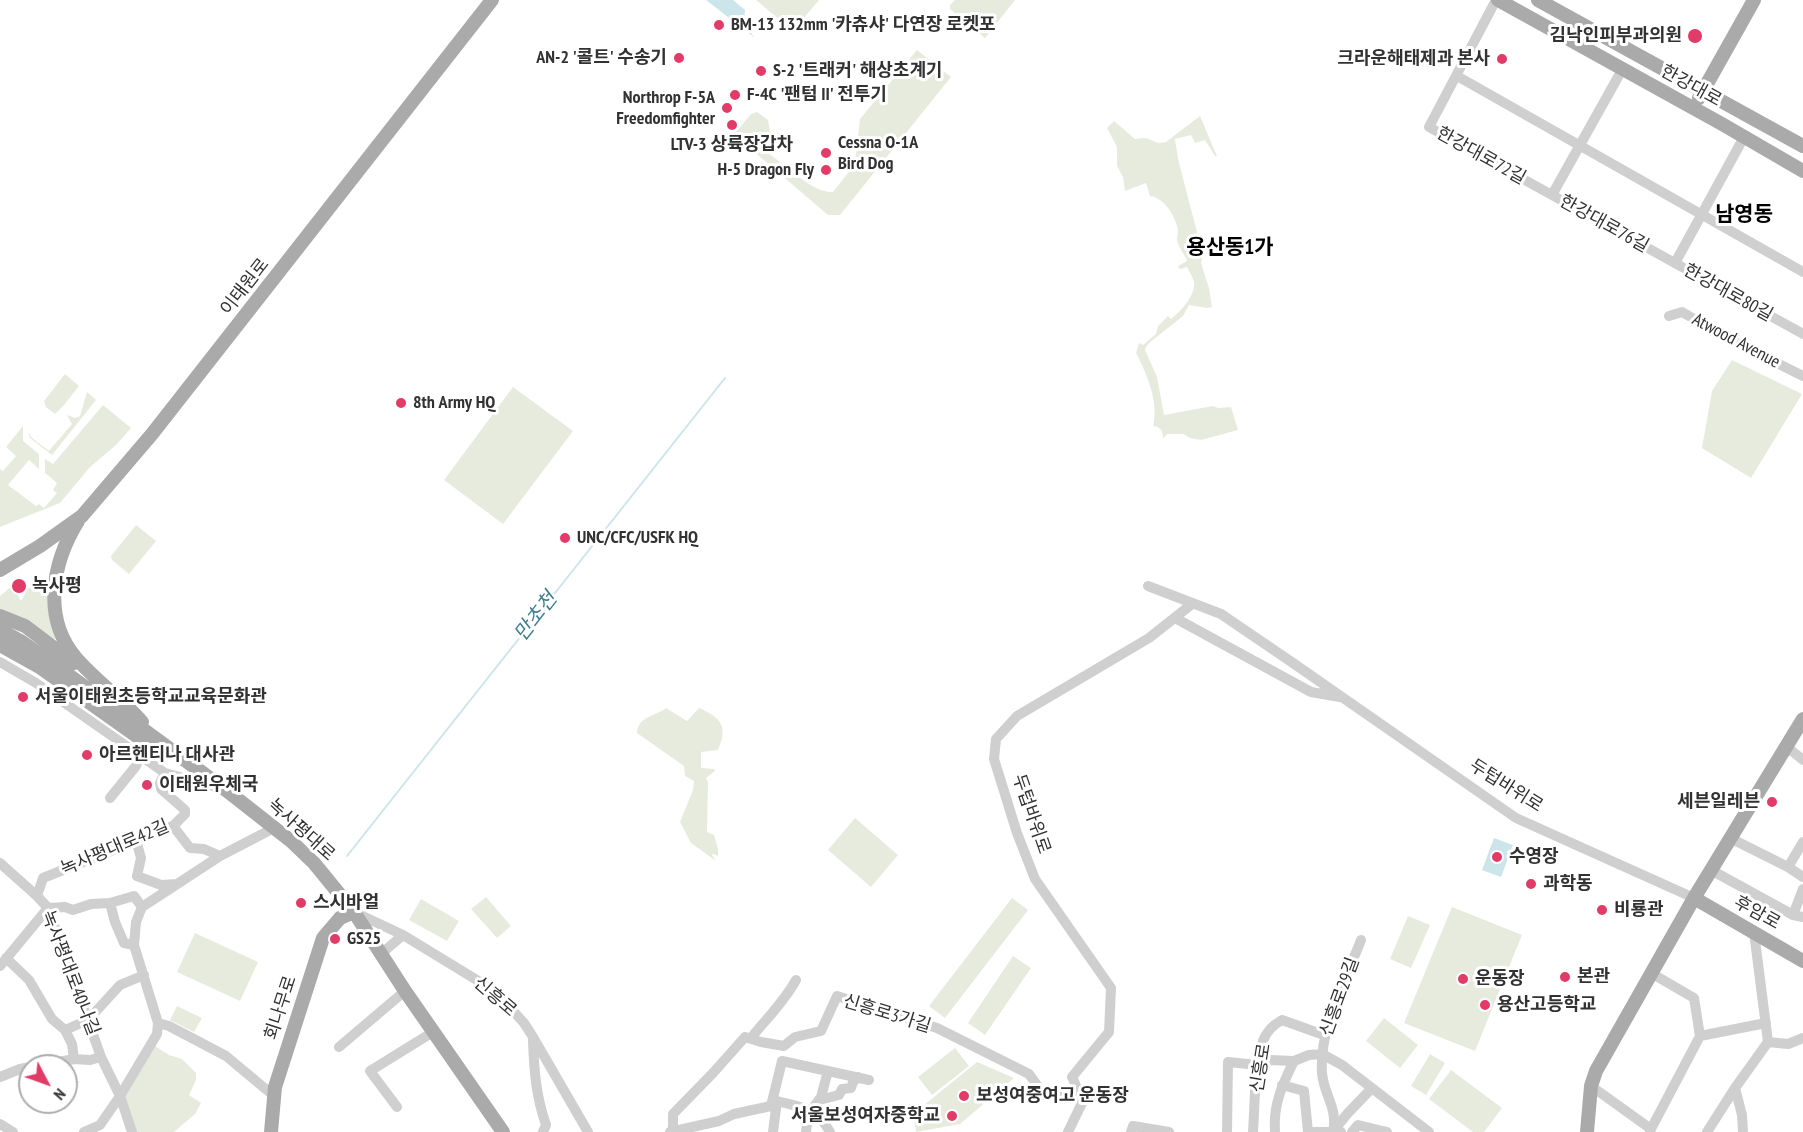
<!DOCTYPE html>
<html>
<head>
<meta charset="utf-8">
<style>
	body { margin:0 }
	#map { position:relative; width:1803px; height:1132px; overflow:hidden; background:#fff; font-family:"PT Sans Narrow",sans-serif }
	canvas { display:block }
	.north { position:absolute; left:18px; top:1054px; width:60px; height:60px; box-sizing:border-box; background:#fff; border:2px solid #adadad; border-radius:50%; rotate:131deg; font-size:16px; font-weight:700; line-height:24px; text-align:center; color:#323232 }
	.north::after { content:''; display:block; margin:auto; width:21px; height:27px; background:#e23b67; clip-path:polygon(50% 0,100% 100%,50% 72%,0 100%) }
</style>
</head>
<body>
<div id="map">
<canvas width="1803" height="1132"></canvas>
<div class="north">N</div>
</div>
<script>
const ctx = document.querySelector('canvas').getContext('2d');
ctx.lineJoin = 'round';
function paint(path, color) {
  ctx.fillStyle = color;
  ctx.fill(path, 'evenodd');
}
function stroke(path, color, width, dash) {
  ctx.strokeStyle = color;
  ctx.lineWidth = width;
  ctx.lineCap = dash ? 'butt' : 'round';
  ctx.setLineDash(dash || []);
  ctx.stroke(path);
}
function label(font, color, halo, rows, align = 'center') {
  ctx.font = font + ' "PT Sans Narrow","Noto Sans KR",sans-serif';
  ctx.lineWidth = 6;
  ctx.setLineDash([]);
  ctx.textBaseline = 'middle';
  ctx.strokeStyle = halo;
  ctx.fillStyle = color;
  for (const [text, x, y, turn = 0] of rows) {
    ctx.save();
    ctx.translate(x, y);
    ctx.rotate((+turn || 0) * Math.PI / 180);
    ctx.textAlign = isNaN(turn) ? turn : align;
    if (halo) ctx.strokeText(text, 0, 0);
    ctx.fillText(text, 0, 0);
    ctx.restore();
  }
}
const green = new Path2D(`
	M756,0H819L793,31Z
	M955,0H1015L985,38L950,9V5Z
	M917,50L951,77L840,215H828L738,138L736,132L751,114L757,112L768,120L771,138L766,147L768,153C784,164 814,194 833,192L855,164L860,119Z
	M1200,116L1217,156H1215L1205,140L1195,143L1191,135L1175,139L1178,159L1203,255L1201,263L1209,288L1212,307L1207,308L1189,305L1183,316L1149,343L1146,347L1145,350L1157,377L1164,415L1213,406L1218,408L1231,407L1238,430L1201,440L1190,438L1183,434H1167L1163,439C1163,431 1161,427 1153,426C1159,402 1147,374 1136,353L1139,343L1143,345L1156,334L1158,326L1168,316L1171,319C1180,312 1193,298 1194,286C1195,280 1190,273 1187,267L1180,269L1178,266L1187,261C1185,255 1178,246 1177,240C1177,237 1178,233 1178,230C1175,216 1165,198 1150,196L1146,183L1125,191L1123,177L1117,166V147L1107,128L1114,121L1135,139C1138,139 1141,138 1144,138C1152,138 1153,145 1166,142Z
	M1732,360L1802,394L1751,478L1702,448L1712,391Z
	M65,374L79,386L64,405L55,414L46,407L44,401Z
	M513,387L573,431L503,524L444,480Z
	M87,392L96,400L52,455L30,438L28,432L32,438L49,451L72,424L67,415L75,418L80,416Z
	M103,405L131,428L116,445L90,467L60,503L0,527V469L3,471L16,456L6,447L23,426V441L39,454V469L29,460L8,485L36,506L39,504L44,508L57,493L53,490L57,483L45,473V459L53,464Z
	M136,525L156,541L129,574L112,560L111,556Z
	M11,587L20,593L18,596L21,601L28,588L51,590L57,639H53L0,611V596Z
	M666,708L687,721L699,708C722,718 728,727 718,750L701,752V768L714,769L715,771L706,778L708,782L707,832L714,835L718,849V856L713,854L712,855L716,861L691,843L680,822L693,790L694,781L685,776L684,766L637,733C638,716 656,716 666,708Z
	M855,818L898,855L871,887L828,850Z
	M486,897L511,926L497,938L471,909Z
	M1012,898L1028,910L945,1018L929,1006Z
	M421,899L459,921L447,941L409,920Z
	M1452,907L1522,935L1475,1051L1404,1023Z
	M1408,916L1430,925L1411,968L1390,959Z
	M195,933L258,962L240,1001L177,972Z
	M1013,956L1031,968L985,1035L968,1023Z
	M177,1006L202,1018L194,1032L170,1020Z
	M1384,1018L1418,1045L1400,1068L1366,1041Z
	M155,1046L169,1055L182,1059L196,1073V1080L189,1095L201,1103L195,1114L174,1132H136L124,1107L125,1090Z
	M955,1048L969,1066L932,1095L918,1077Z
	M1430,1054L1445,1063L1426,1095L1411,1086Z
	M977,1062L1014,1078L960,1124L916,1132L913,1114Z
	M1451,1070L1502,1108L1484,1132H1473L1429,1099Z`);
const water = new Path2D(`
	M706,0H733L745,10C743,21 748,30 755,38Z
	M1494,838L1513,845L1501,877L1482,870Z`);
const stream = new Path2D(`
	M347,856L725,378`);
const minor = new Path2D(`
	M1496,0L1429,127L1803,334
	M1457,76L1803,272
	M1552,195L1623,68
	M1675,263L1744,137
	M1669,316L1682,312L1729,339L1803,376
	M1148,586L1221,614L1293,663L1516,818L1694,898
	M1175,618L1311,692L1340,697
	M0,662L36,683L165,773L220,788
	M1784,750L1792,751L1803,760
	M110,798L136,766L140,756
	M173,826L190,848L204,849L220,856
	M1730,838L1788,867L1803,877
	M136,840L141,858L137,876L161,885L177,884
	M0,863L37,896L48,908L101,1057L120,1096L132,1132
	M1788,867L1803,842
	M1711,870L1793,915L1803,917
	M37,896L43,878L173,826L185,814V810L161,789L160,783L165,773
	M110,903L115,922L124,943L134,945
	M354,912L403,935L485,985L505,1002L524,1023L533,1037L588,1132
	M1793,915L1803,889
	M382,953L403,935
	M6,958L29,980L52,1019L65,1030L88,1020L120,985L144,975
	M0,966L48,908L65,907L73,910L91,904L110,903L134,896L142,907
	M158,1023L169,1026L226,1056L274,1096
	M65,1030L72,1044L74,1059
	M1700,1036L1766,1023
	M751,1038C767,1018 784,1002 796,980
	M533,1040C534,1071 536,1096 546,1125L543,1132
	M1768,1042L1788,1044L1803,1038
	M339,1047L405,991
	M37,1066L74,1059L90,1060L101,1057
	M0,1077L20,1069L30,1067
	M1282,1085L1304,1091L1308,1132H1341
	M1591,1086L1651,1129L1650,1132
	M819,1100L839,1095L842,1089L851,1088L853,1082L858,1077
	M1083,1101L1072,1077L1109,1032L1111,988L1035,879L1017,833L994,759L996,739L1017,716L1149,638L1192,604
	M771,1106L782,1061L869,1080
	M397,1107L370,1071L433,1032
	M0,1124L13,1132
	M1651,1129L1700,1036L1694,998L1651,973
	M1334,1130L1348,1113L1372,1088
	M673,1131V1114L713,1073L745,1037L761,1042L784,1046L795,1037L821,1031L837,996L937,1028L1029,1074L1044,1095L1067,1093L1083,1101
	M84,1132L100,1125L120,1096L157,1034L158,1023L134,945L136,922L142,907L220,856L274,828
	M670,1132L719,1121L734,1114L771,1106L777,1101C803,1108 816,1107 830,1132
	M773,1132L777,1101
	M806,1132L808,1115L821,1097L828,1071
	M1068,1132L1083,1101
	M1131,1132L1133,1126L1169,1132
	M1227,1132L1228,1062L1258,1065L1270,1060L1294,1061
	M1253,1132C1255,1105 1254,1066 1263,1041C1266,1032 1273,1025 1282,1020L1324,1035
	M1275,1132C1273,1105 1282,1085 1294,1061L1309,1055L1322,1054L1342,1065L1429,1132
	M1333,1132C1338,1107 1324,1096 1322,1073C1319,1028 1345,982 1361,940
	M1352,1132L1358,1125L1387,1132
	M1707,1132L1735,1088
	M1743,1132L1742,1115L1735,1088L1768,1042L1754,932`);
const major = new Path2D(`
	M1498,0L1722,124L1803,171
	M1538,0L1803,146
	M1699,98L1754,0
	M78,521C52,563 42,618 76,658C96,681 122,699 142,722
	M0,570L40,546L82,516L152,434L492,0
	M0,616L25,626L74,663
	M0,630L22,642L59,668L226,790L291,841L314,863L354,912L405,991L503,1132
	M0,645L41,668L138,737L152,740
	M1694,898L1803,961
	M271,1132L275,1087L323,938L340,918L354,912
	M1587,1132L1591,1086L1596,1071L1694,898L1803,719`);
const markers = [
	[719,25,6,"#e23b67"],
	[1695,36,8,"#e23b67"],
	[679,58,6,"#e23b67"],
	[1502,59,6,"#e23b67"],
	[761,71,6,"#e23b67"],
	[735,95,6,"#e23b67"],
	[727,108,6,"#e23b67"],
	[732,125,6,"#e23b67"],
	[826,153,6,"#e23b67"],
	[826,170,6,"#e23b67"],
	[401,403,6,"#e23b67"],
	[565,538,6,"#e23b67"],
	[19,586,8,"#e23b67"],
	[23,697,6,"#e23b67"],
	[87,755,6,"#e23b67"],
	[147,785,6,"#e23b67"],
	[1772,802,6,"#e23b67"],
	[1497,857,6,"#e23b67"],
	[1531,884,6,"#e23b67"],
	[301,903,6,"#e23b67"],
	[1602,910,6,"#e23b67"],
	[335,939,6,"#e23b67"],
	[1565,977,6,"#e23b67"],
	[1463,979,6,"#e23b67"],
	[1485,1005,6,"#e23b67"],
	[964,1096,6,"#e23b67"],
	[952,1116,6,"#e23b67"]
];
const poiNames = [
	["BM-13 132mm '카츄샤' 다연장 로켓포",731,25],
	["김낙인피부과의원",1682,36,"right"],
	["AN-2 '콜트' 수송기",667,58,"right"],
	["크라운해태제과 본사",1490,59,"right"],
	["S-2 '트래커' 해상초계기",773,71],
	["F-4C '팬텀 II' 전투기",747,95],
	["Northrop F-5A",715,98,"right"],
	["Freedomfighter",715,119,"right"],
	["Cessna O-1A",838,143],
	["Bird Dog",838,164],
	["LTV-3 상륙장갑차",732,145,"center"],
	["H-5 Dragon Fly",814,170,"right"],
	["8th Army HQ",413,403],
	["UNC/CFC/USFK HQ",577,538],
	["녹사평",32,586],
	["서울이태원초등학교교육문화관",35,697],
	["아르헨티나 대사관",99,755],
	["이태원우체국",159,785],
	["세븐일레븐",1760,802,"right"],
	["수영장",1509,857],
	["과학동",1543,884],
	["스시바얼",313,903],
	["비룡관",1614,910],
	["GS25",347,939],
	["본관",1577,977],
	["운동장",1475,979],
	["용산고등학교",1497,1005],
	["보성여중여고 운동장",976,1096],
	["서울보성여자중학교",940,1116,"right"]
];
const streetNames = [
	["한강대로",1691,86,29],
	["한강대로72길",1481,156,29],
	["한강대로76길",1604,224,29],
	["이태원로",245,287,-52],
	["한강대로80길",1728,293,29],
	["Atwood Avenue",1736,341,28],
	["두텁바위로",1506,786,32],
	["두텁바위로",1031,814,71],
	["녹사평대로",301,830,42],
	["녹사평대로42길",115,848,-23],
	["후암로",1757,913,29],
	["녹사평대로40나길",70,973,69],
	["신흥로",495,997,41],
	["신흥로29길",1340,997,-70],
	["회나무로",281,1008,-72],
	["신흥로3가길",887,1014,17],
	["신흥로",1261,1068,-81]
];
const waterNames = [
	["만초천",536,617,-52]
];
const quarterNames = [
	["남영동",1744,215],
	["용산동1가",1230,248]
];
paint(green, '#e7ebde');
paint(water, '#cbe5eb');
stroke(stream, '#cbe5eb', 2);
stroke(minor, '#cfcfcf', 10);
stroke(major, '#aaa', 14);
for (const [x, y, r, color] of markers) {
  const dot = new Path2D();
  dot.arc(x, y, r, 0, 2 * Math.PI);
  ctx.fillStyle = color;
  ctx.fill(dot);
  stroke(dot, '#fff', 2);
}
label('bold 18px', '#323232', '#fff', poiNames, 'left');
label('18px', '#323232', '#fff', streetNames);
label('italic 20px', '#3e7d8c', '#fff', waterNames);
label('bold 21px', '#000', '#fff', quarterNames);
</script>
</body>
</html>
